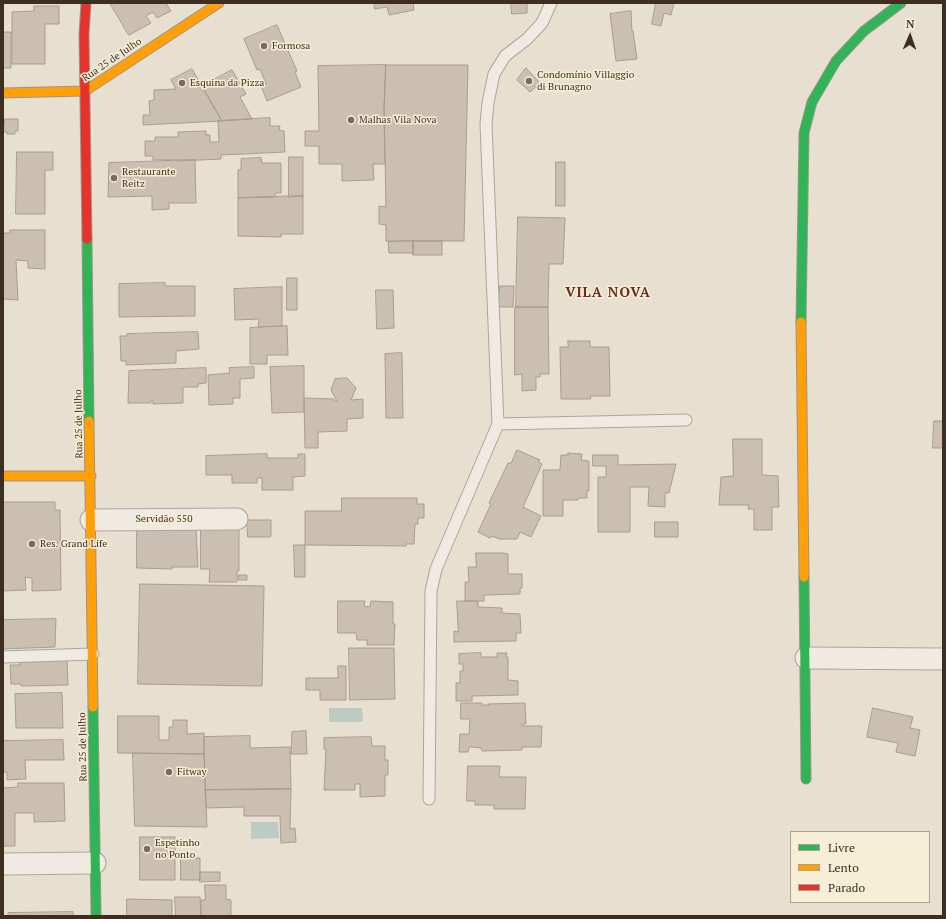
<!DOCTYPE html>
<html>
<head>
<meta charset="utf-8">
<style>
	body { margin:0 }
	#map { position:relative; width:946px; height:919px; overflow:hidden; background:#e7e0d1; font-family:"PT Serif",serif }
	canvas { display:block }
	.frame { position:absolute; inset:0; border:4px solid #3d2e20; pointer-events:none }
	.legend { position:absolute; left:790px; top:831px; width:140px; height:72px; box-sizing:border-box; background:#f7eed8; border:1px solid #ada18e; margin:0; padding:5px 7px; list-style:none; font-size:12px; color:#3d2e20 }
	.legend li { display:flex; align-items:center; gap:8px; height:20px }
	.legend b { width:20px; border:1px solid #ada18e }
	.north { position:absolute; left:890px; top:16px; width:40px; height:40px; -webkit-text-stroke:3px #f7eed8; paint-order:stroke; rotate:2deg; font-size:11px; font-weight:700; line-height:16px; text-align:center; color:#3d2e20 }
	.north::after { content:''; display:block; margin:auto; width:14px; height:18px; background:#3d2e20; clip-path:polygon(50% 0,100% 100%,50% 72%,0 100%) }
</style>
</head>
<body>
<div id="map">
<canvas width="946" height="919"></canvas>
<div class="frame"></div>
<ul class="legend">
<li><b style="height:5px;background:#30b455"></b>Livre</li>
<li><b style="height:5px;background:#ff9f0a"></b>Lento</li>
<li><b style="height:5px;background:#e5322d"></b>Parado</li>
</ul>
<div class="north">N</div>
</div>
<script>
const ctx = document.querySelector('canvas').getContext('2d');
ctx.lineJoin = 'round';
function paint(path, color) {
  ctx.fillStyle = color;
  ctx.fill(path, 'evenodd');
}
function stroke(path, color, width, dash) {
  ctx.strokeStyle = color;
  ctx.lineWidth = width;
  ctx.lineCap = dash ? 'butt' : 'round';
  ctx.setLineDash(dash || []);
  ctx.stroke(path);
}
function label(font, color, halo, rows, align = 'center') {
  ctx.font = font + ' "PT Serif",serif';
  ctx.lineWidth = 3;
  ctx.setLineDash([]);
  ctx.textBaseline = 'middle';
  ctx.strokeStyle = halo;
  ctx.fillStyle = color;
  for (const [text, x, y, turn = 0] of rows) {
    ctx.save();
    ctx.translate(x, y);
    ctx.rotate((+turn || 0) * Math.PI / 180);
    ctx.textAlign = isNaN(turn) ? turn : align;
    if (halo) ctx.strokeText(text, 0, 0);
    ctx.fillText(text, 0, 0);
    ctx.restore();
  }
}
const water = new Path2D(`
	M329,708H362L363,722H329Z
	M251,822H278L279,838L251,839Z`);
const building = new Path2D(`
	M110,3H166L171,11L157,18L153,12L146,16L151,23L129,35Z
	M374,3H413L414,10L389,15L387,7L375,9Z
	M511,3H527V13L512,14Z
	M656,3H674L671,15L664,13L661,26L652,24Z
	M34,6H59V24H45V64H12V12L34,11Z
	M631,11L632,31H633L637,59L616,61L610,14Z
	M277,25L297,71L295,72L301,87L267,101L261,86L266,84L260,69L257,70L244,39Z
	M3,32H11V68H3Z
	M386,65L384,109L385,164H373L374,180L342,181V164H319V146H305V131H319L318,66Z
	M386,65H468L464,241H386V225L379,224V206L386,207L384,109Z
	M526,68L540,83L530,92L517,80Z
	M192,69L222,121L143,125V115H150L149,101L154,100V90L176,89L171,80Z
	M232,70L246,94L240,97L252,119L222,121L202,86Z
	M270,118V126H280L279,130L284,131L285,152L221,155V159L179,161V160H153V156H145V141H155V137H178V132L206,131V135H210V142H219L218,121Z
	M5,119H18V131H15V134H7V132H4Z
	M17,152H53V170H45V214H16Z
	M289,157H303V196L289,197Z
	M261,158L262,163H281V193H275V197L238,198V170L241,169V159Z
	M195,160L196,203H169V209L152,210V196L108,197L109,163Z
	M556,162H565V206H556Z
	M303,196V234H281V237L238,236V198Z
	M518,217L565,218L563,264H549L548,307H516Z
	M10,230H45V269L28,268V261L16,260L18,300L3,299V233H10Z
	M413,241H442V255H413Z
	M413,241L414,253H389L388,242Z
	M287,278H297V310H287Z
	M165,283V286H195V316L119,317V284Z
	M500,286H514L513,307H499Z
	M282,287V326L258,327L259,319L235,320L234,289Z
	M376,290H393L394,328L377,329Z
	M515,307H548L549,374H540V377H536V390L522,391V374L515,375Z
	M287,326L288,355H267V364H250V328Z
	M198,332L199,349L176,351V363L126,365V361H121L120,336H127V334Z
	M568,341H590V347H609L610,396H590L591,399H561L560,347H568Z
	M402,353L403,418H386L385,354Z
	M304,366V412L272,413L270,367Z
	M254,367V378L240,379V398H233V404L209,405L208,375L230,373L229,368Z
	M206,368V383L198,384V387H183V403L153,404V400H151V403H128L129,371Z
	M347,378L356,388L351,400L363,399V418L347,419V431L318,432V448H305L304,398L334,399V401H337L331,390L335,379Z
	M934,421H943V448H933Z
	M733,439H762V475L778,476L779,507H772V530H754V509H748L749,505H719L721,477L733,476Z
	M517,450L540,460L538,462L542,464L523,507L541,516L531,537L520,532L517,539H499L492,536L490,538L478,532L491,504L489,503L508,463H511Z
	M568,453L582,454L581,460L589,461V491L587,490V498H578V500H563V516H543V470H560L561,455H568Z
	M267,454V458H298V454H305V476L293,477V490H262V478H257V483H232V475H206V456Z
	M593,455H618V465L676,464L669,493H665V507L648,506L649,487H630V532H598V477H606V466H593Z
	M342,498H417V504H424V518H418V524H415L414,544H406V546L305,545V511H341Z
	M3,502H55V510H60L61,590L32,591V578L25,577L26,590L3,591Z
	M247,520H271V536L269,537H248Z
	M655,522H678V537H655Z
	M137,527L196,528L198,567H172V569L137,568Z
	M201,527L239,528V571H237V582H209L210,569H201Z
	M294,545H305V577H295Z
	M476,553H503L508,554V574H522V588H520V594L484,595V601H465V582H469L468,567H476Z
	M239,575H247V580H239Z
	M140,584L264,586L262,686L138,684Z
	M338,601H365L364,606L370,607L371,601L393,602V624H395L394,645H367V640H357L356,633H338Z
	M457,601H478V607L502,608V613L520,614L521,633H516V641L454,642V631L458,632Z
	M56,619L55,647L3,649V620Z
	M349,648H394L395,699L350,700Z
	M481,653V657H497V653H507L506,657H508V680L518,681V695L472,696V701H456V683H460V671H463V664H459V654Z
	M67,661L68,685L21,686V684H11L10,665H20V663Z
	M338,666H346V700H320V690H306V678H338Z
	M62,693L63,728H16L15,694Z
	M461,703H482V705H489L488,704L525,703L526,724H522V726H542L541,747H522V750L482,751L481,748L472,747H469L468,752H459L460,734H469L470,719H461Z
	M873,708L913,717L910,728L920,730L915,756L896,752L898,743L867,737Z
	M118,716H159V740H169V727H173V720H187V734L204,733V754L118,753Z
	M306,731L307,754H291L292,732Z
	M250,736V748L290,747L291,789L205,790L204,737Z
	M371,737L372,746H385V760H388V775H385V796L360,797V784H355V790H324L326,749H324V738Z
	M63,740L64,760H25L26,779L7,780V772H3V741Z
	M133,753L204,754L207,827L135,826Z
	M468,766H500L499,777H526L525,809H494V805H475V801H467Z
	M18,783H64L65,821L34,822V813H15V846H3V788L18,787Z
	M291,789L290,829L295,828L296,842L281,843L280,816H244V807L206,808L205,790Z
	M140,837H175V880H140Z
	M181,858H200V880H181Z
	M200,872H220V881L200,882Z
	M205,885H226V899L231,900V916H201V900H205Z
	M175,897H200L201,916H176Z
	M127,899L172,900V916H127Z
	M73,912V916H8V913Z`);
const lane = new Path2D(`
	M498,424L686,420
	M3,657L93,654
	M429,799L431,591L436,569L498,424L486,124L488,103L494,74L505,56L527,39L542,23L551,3`);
const street = new Path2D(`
	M91,520L237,519
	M806,658L943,659
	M3,864L95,863`);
const fast = new Path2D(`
	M87,239L89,421
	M801,322L804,133L812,102L836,61L864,31L901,3
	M804,577L806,779
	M93,707L96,916`);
const slow = new Path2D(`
	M3,93L85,91L219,3
	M801,322L804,577
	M89,421L93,707
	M3,476H91`);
const jam = new Path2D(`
	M86,3L84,34L87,239`);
const markers = [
	[264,46,4,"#786c5e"],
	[529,81,4,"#786c5e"],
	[182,83,4,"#786c5e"],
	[351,120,4,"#786c5e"],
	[114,178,4,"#786c5e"],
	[32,544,4,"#786c5e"],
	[169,772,4,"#786c5e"],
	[147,849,4,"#786c5e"]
];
const poiNames = [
	["Formosa",272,46],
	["Condomínio Villaggio",537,75],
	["di Brunagno",537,87],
	["Esquina da Pizza",190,83],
	["Malhas Vila Nova",359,120],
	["Restaurante",122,172],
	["Reitz",122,184],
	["Res. Grand Life",40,544],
	["Fitway",177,772],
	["Espetinho",155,843],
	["no Ponto",155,855]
];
const streetNames = [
	["Rua 25 de Julho",112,60,-34],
	["Rua 25 de Julho",79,424,-91],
	["Servidão 550",164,519],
	["Rua 25 de Julho",83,747,-91]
];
const districtNames = [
	["VILA NOVA",608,293]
];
paint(water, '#bcccc2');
paint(building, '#cbbfb2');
stroke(building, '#a89c90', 1);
stroke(lane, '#ada599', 13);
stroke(street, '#ada599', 23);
stroke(fast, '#9c958a', 11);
stroke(slow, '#9c958a', 11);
stroke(jam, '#9c958a', 11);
stroke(lane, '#efebe3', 11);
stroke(street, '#efebe3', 21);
stroke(fast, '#30b455', 9);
stroke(slow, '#ff9f0a', 9);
stroke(jam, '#e5322d', 9);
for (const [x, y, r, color] of markers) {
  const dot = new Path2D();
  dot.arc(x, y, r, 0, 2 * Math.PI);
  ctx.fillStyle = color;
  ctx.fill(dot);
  stroke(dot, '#f7eed8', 1.5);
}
label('10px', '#3d2e20', '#f7eed8', poiNames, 'left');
label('10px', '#3d2e20', '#f7eed8', streetNames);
ctx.letterSpacing = '1px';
label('bold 14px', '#6b2e1e', '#f7eed8', districtNames);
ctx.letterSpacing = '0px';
</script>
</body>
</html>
